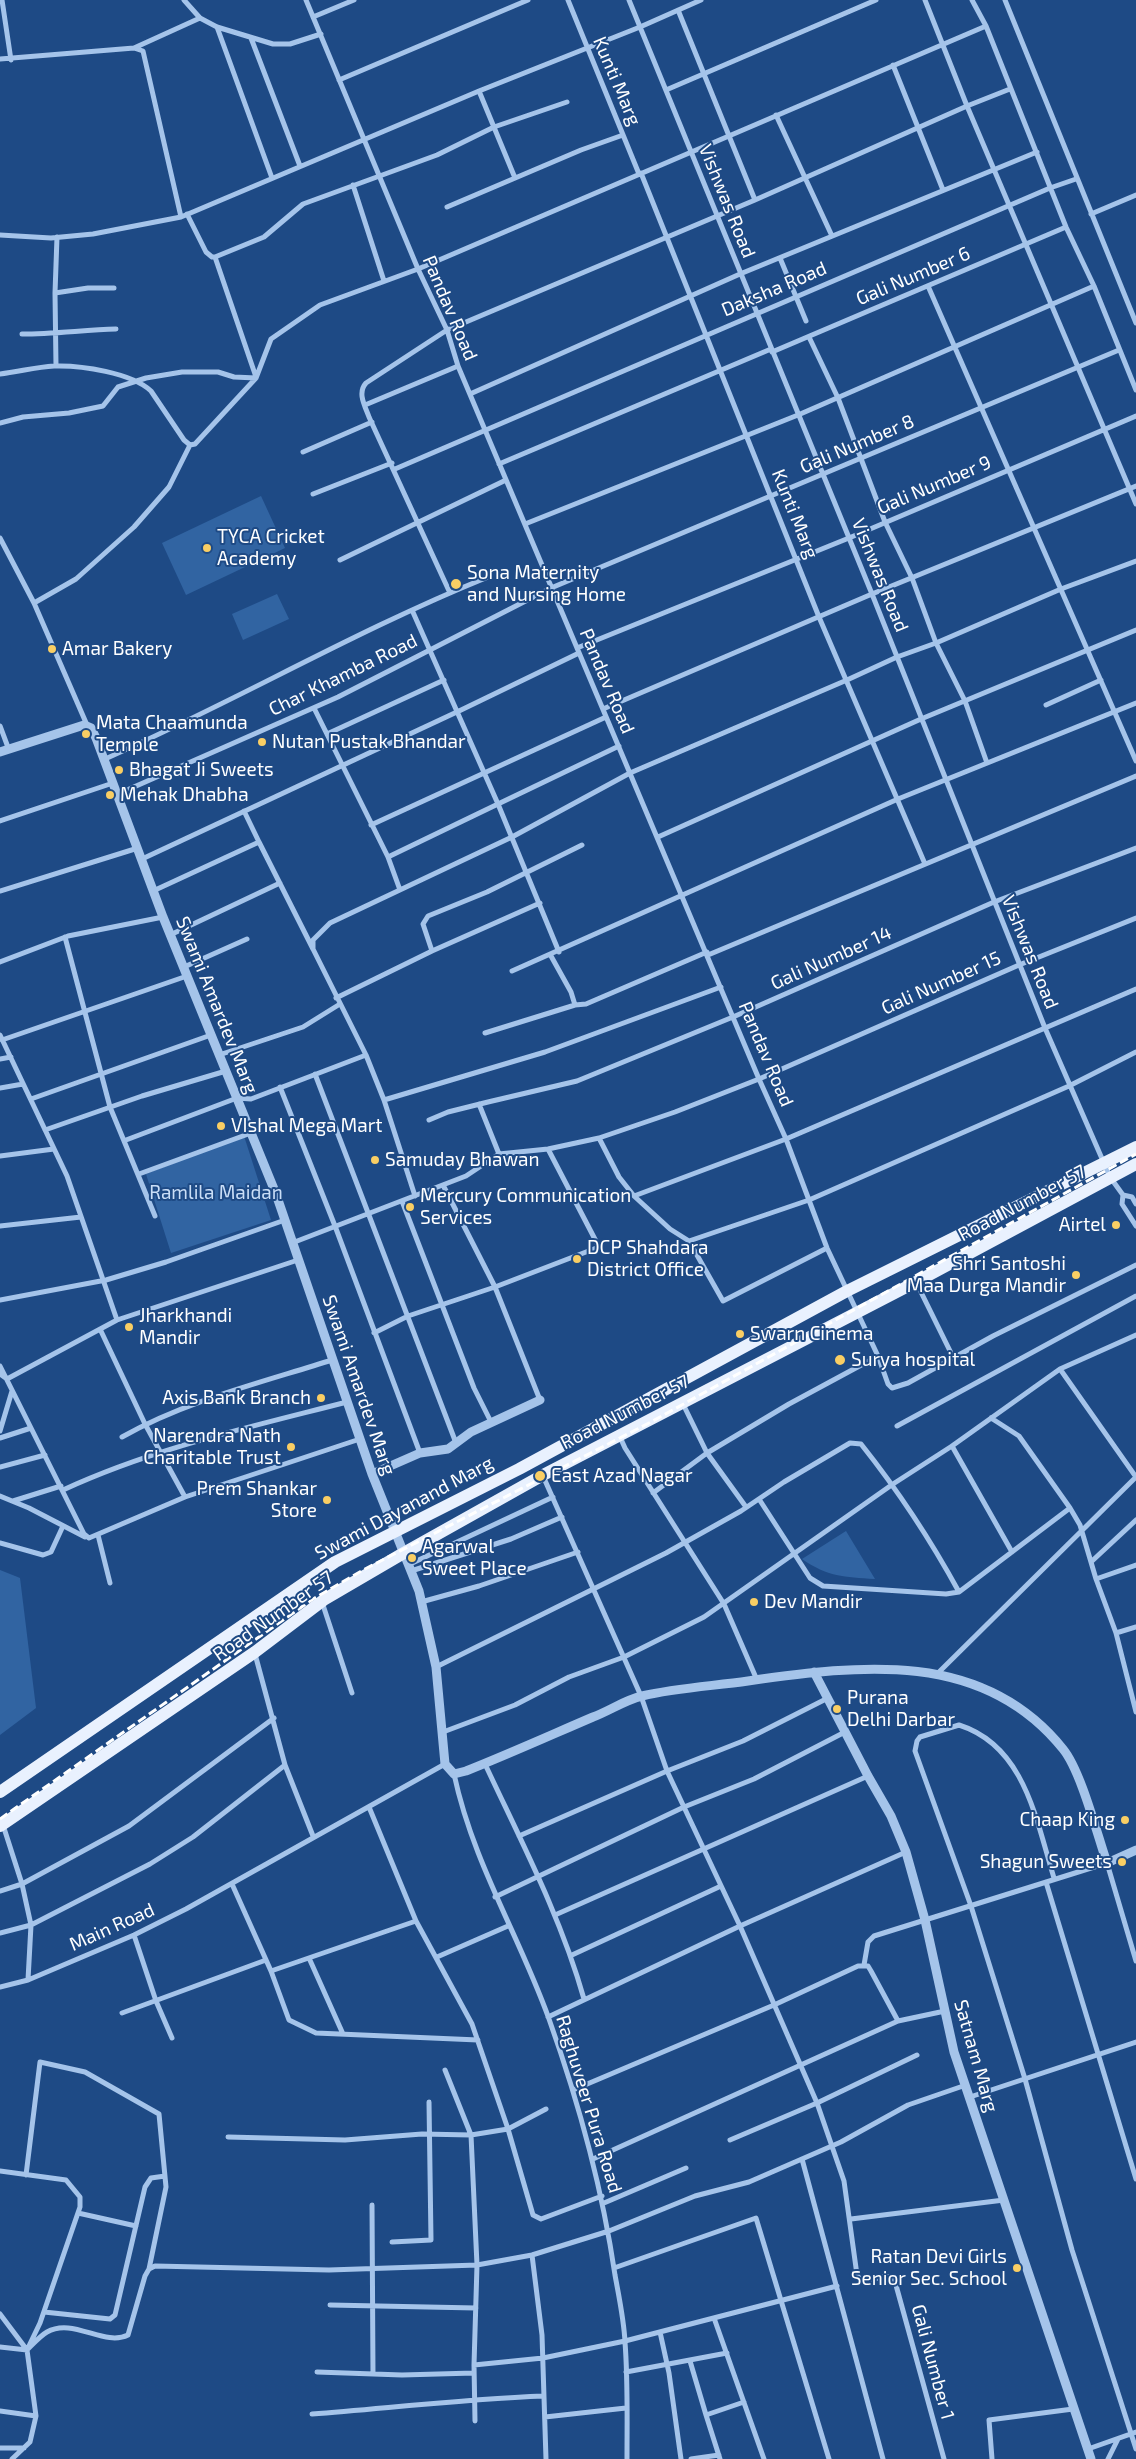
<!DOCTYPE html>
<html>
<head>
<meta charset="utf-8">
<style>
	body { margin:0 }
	canvas { display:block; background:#1e4a85 }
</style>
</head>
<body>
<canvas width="1136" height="2459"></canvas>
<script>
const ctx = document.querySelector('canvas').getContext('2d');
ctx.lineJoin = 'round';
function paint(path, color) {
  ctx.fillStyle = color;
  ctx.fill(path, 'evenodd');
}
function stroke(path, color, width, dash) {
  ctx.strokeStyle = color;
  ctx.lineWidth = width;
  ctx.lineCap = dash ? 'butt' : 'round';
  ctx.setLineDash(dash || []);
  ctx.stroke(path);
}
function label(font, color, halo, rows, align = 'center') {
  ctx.font = font + ' "Exo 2",sans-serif';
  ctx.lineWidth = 4;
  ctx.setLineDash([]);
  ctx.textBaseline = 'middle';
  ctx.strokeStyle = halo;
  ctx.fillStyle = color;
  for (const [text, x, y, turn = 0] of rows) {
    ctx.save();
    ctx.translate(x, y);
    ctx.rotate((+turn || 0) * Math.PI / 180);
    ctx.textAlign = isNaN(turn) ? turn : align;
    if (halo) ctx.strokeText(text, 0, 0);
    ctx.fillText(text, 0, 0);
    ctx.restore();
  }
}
const green = new Path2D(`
	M261,496L285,548L186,595L162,543Z
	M277,594L289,619L243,640L232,614Z
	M244,1136L271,1220L171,1253L146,1174Z
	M846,1531L875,1579C844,1577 828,1577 802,1559Z
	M0,1570L20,1578L36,1708L0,1735Z`);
const minor = new Path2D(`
	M2,0L11,60
	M184,0L200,18L217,27L273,44H290L321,34
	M306,0L418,269L447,330L458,366L759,1079L786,1139L827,1248L878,1356L888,1384L892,1388L908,1383L993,1336L1136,1265
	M568,0L639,174
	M629,0L872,594L1045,1028L1110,1177L1123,1195L1122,1204L1136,1226
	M925,0L967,106L1136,504
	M972,0L986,26L1066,227L1094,286L1136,390
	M1005,0L1136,323
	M678,10L755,200
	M313,17L354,0
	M217,27L272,178
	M251,38L300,166
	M134,48L200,18
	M0,59L134,48L143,51L181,217
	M893,65L943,190
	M339,80L528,0
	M666,90L876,0
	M479,91L515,178
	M776,115L832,236
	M641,173L819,617L925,864
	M353,185L384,281
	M447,207L581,150L623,135
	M187,214L206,252L212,257H215L264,237L303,204L437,155L494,127L567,102
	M1091,214L1136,195
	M0,235L51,238L93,234L181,217L479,91L640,27L701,0
	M215,257L256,377
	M780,258L806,321
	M928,286L1136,761
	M55,293L88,288H114
	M22,334C53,334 84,330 116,329
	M809,337L838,398L885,522L912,578L936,643L965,701L987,763
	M772,352L1066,227
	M56,366L55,293L57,237
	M0,374C18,372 36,367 54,366C81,365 132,373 151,391L184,440L190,445L195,444L256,378L271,339L320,305L418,269L986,26
	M470,394L740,274L1037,152
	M365,405L458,366
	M0,423L23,417L69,413L103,406L118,387L146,378L182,372H218L234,377L256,378
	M303,452L372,422
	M499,464L771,349
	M395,469L1050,188L1076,179
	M313,494L392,463
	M525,524L798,415L1094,286
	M0,538L34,603L87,725
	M340,560L506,480
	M450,593L369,417C365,406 357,393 366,383L447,330L755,200L967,106L1010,89
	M34,603L76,579L134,527L169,487L190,445
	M577,648L849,538L1136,416
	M1046,705L1101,680
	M314,708L388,857L400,890
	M603,709L872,594L1136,486
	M0,726L9,750
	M327,734L444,680
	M105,759C234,702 357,630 488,577
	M118,794L338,697L551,588L1119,350
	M0,821L113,783
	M371,825L606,717
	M658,837L921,719L1136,630
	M259,842L313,949
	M388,857L498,804L412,610
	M142,859L459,711L579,653
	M0,891L138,848
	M153,891L259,842L244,811
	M170,935L280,883
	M65,937L110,1107L155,1216
	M432,951L423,924L428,916L487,892L582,845
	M559,952L498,804L619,746
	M708,955L1136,776
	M551,956L571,992L575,1005
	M0,962L68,936L163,917
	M184,967L247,939
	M512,971L898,799L1136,703
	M336,998L432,951L540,903
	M485,1033L575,1005L586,1004L707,952
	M0,1035L67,1176L117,1320
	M2,1040L187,976
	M219,1055L303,1027L340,1004
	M0,1059L11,1057
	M315,1074L456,1443
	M280,1087L335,1226L420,1453
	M0,1088L23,1084
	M31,1099L211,1035
	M384,1100L545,1052L721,987
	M479,1104L499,1154
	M429,1120L448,1112L488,1102L577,1081L733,1017L994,902L1136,848
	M45,1130L142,1096L226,1071
	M599,1138L619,1177L634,1196L786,1139L1136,989
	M126,1140L237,1098L251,1099L366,1055
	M0,1156L54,1149
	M139,1174L251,1133
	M443,1185L495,1287L540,1400
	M1123,1195L1132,1197L1136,1204
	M415,1196L384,1100L366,1055L313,949V940L330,923L512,837L630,773L847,680L897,657L936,643L1061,589L1136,561
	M634,1196L670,1229L689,1241L723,1301L827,1248
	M402,1201L474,1388L491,1422
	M0,1226L81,1217
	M689,1241L809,1200L1069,1086L1136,1052
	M292,1243L466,1176L499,1154L548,1149L599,1138L675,1112L759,1079L1019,965L1136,918
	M917,1284L953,1357
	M0,1300L106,1280L166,1262L285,1220
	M100,1329L145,1424L185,1497
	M374,1333L408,1316L495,1287L599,1247L548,1149
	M0,1366L84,1534L89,1538L185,1497L360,1439
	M1060,1369L1136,1477
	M0,1374L7,1379L117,1320L298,1260
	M683,1404L707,1453L746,1507
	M991,1418L1019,1436L1070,1508L1080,1525L1096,1579L1116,1633L1136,1712
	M897,1426L1136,1296
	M0,1431L12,1391
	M122,1437C185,1401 263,1382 332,1360
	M620,1437L625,1448L724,1604L757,1680
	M0,1438L31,1428
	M952,1446L1012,1552
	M0,1467L45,1455
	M543,1476L641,1696L667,1771L740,1926L817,2103L844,2181L857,2275L861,2281C872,2282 884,2273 894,2278L944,2459
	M63,1490C154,1448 250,1427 347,1402
	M653,1493L707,1453L789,1404L878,1356
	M0,1496L29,1508L85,1537
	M759,1499L810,1578L823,1586L946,1594L959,1592L1070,1508
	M13,1501L61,1486
	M98,1535L110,1583
	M0,1543L43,1555L51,1552L63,1526
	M1091,1562L1136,1520
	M408,1565L553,1497
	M411,1571L511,1539L562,1517
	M1096,1579L1136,1565
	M322,1602L352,1693
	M421,1602L479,1586L578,1552
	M1116,1633L1136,1627
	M255,1654L285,1765L313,1836
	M436,1667L666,1553L741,1511L784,1482L850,1443L861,1444C900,1493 929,1537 959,1592
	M938,1673L1136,1477
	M443,1732L515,1705L569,1677L624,1657L704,1617L893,1484L952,1446L1060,1369L1136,1335
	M485,1764C521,1841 561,1917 584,1999
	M454,1774C473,1863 519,1935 549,2019C579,2103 602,2187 615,2275C619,2297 624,2320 625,2342C628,2381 627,2420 627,2459
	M369,1807L416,1921
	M3,1825L22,1884L31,1925L28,1980
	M519,1836L667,1771L743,1741L828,1698
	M1054,1878C1036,1820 1025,1746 959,1725L920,1737L917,1741L915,1751L971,1906L1025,2079L1072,2250L1136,2449
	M1046,1882L1136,2179
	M232,1884L271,1971L289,2020L316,2033L478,2040
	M0,1891L22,1884L129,1826L274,1718
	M495,1897L684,1807L754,1779L845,1732
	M555,1915L868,1776
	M0,1933L31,1925L150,1864L193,1837L285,1765
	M134,1935L156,2001L172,2038
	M572,1955L721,1886
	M437,1957L508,1926
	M309,1958L343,2034
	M864,1965L868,1942L874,1936L1107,1863L1136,1961
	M271,1971L416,1921L472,2024L508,2129L533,2215L541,2219L602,2196
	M0,1987L28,1980L134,1935L186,1909L445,1764
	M122,2013L266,1960
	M548,2017L740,1926L906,1852
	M445,2070L471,2135L477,2265L474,2365L475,2421
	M573,2090L774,2005L858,1966H868L871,1971L898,2021
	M970,2097L1136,2042
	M228,2137L345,2140L422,2134L471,2135L508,2129L546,2109
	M730,2140L817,2103L917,2055
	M593,2159L898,2021L945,2011
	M802,2159L883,2459
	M0,2171L66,2180L80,2197V2207L40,2323L28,2348
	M26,2175L40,2062L85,2072L159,2114L166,2187L149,2269
	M604,2203L686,2168
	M372,2205L373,2374
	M78,2213L136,2226
	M851,2219L1004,2200
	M392,2242L431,2240L429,2102
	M532,2255L542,2335L546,2459
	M614,2268L756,2218L829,2459
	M330,2305L476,2308
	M44,2312L110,2319L115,2315L145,2187L151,2178L165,2176
	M0,2314L27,2350L36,2416L30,2442L12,2459
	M714,2318L764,2459
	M660,2332L669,2373L681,2459
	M0,2347L27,2350
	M27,2350C33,2344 40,2336 47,2332C73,2317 104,2347 128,2335L145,2276L149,2269L155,2266L329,2270L477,2265L532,2255L609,2231L695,2196L749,2182L841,2142L908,2105L966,2085
	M690,2361L706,2415
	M474,2365L543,2358L625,2341L837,2286
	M317,2372L402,2375L474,2373
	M626,2372L727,2353
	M0,2411L36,2416
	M312,2414C389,2408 466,2399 544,2396
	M545,2417L626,2408
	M0,2448H24
	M1088,2449L1136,2432
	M691,2459L719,2455
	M720,2459L706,2415L744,2402
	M992,2459L989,2420L1073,2409
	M1108,2459L1118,2439`);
const tertiary = new Path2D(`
	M0,752L84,725L91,728L96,738L163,917L276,1194L372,1474L419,1591L436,1667L445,1764L454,1774L466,1771C509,1754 551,1735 593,1717C609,1711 625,1700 642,1696C676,1688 713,1686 748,1681C860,1665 983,1649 1063,1749C1081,1771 1097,1834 1107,1863L1136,1850
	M372,1474L420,1453L448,1449L471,1432L540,1400
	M814,1672L868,1776L891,1816L906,1852L925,1920L954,2052L1091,2459`);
const primary = new Path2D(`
	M0,1792L335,1562L519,1469L847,1291L1136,1147
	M0,1826L255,1652L325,1599L402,1554L543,1475L916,1282L1136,1164`);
const rail = new Path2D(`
	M0,1819L313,1599L365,1569L651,1422L1136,1154`);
const markers = [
	[207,548,5,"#f9ce64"],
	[456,584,6,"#f9ce64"],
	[52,649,5,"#f9ce64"],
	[86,734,5,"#f9ce64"],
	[262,742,5,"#f9ce64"],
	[119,770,5,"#f9ce64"],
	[110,795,5,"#f9ce64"],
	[221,1126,5,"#f9ce64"],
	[375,1160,5,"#f9ce64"],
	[410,1207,5,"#f9ce64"],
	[1116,1225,5,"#f9ce64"],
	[577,1259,5,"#f9ce64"],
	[1076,1275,5,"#f9ce64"],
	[129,1327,5,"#f9ce64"],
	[740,1334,5,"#f9ce64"],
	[840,1360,6,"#f9ce64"],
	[321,1398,5,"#f9ce64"],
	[291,1447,5,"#f9ce64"],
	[540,1476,6,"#f9ce64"],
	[327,1500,5,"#f9ce64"],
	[412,1558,5,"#f9ce64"],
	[754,1602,5,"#f9ce64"],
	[837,1709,5,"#f9ce64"],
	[1125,1820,5,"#f9ce64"],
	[1122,1862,5,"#f9ce64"],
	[1017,2268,5,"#f9ce64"]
];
const streetNames = [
	["Kunti Marg",617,81,67],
	["Vishwas Road",727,201,68],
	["Gali Number 6",913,276,-23],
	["Daksha Road",774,289,-23],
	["Pandav Road",450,308,67],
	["Gali Number 8",857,444,-23],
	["Gali Number 9",934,485,-23],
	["Kunti Marg",795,514,68],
	["Vishwas Road",880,575,68],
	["Char Khamba Road",343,675,-26],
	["Pandav Road",607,681,67],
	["Vishwas Road",1030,952,68],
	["Gali Number 14",831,958,-24],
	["Gali Number 15",941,983,-24],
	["Swami Amardev Marg",217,1005,68],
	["Pandav Road",766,1054,67],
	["Road Number 57",1022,1203,-28],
	["Swami Amardev Marg",359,1385,71],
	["Road Number 57",625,1412,-27],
	["Swami Dayanand Marg",404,1508,-28],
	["Road Number 57",273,1616,-35],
	["Main Road",112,1927,-24],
	["Satnam Marg",976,2056,74],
	["Raghuveer Pura Road",589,2104,73],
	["Gali Number 1",933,2362,75]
];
const poiNames = [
	["TYCA Cricket",217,537],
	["Academy",217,559],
	["Sona Maternity",467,573],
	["and Nursing Home",467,595],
	["Amar Bakery",62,649],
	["Mata Chaamunda",96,723],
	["Temple",96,745],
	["Nutan Pustak Bhandar",272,742],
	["Bhagat Ji Sweets",129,770],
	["Mehak Dhabha",120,795],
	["VIshal Mega Mart",231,1126],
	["Samuday Bhawan",385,1160],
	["Mercury Communication",420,1196],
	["Services",420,1218],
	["Airtel",1106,1225,"right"],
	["DCP Shahdara",587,1248],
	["District Office",587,1270],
	["Shri Santoshi",1066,1264,"right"],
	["Maa Durga Mandir",1066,1286,"right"],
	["Jharkhandi",139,1316],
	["Mandir",139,1338],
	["Swarn Cinema",750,1334],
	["Surya hospital",851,1360],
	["Axis Bank Branch",311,1398,"right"],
	["Narendra Nath",281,1436,"right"],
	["Charitable Trust",281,1458,"right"],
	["East Azad Nagar",551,1476],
	["Prem Shankar",317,1489,"right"],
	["Store",317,1511,"right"],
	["Agarwal",422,1547],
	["Sweet Place",422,1569],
	["Dev Mandir",764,1602],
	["Purana",847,1698],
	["Delhi Darbar",847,1720],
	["Chaap King",1115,1820,"right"],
	["Shagun Sweets",1112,1862,"right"],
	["Ratan Devi Girls",1007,2257,"right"],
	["Senior Sec. School",1007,2279,"right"]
];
const parkNames = [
	["Ramlila Maidan",216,1193]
];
paint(green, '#3164a2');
stroke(minor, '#a5c4ea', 5);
stroke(tertiary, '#a5c4ea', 9);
stroke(primary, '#e9f1fe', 12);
stroke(rail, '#fff', 3, [9, 4]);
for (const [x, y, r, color] of markers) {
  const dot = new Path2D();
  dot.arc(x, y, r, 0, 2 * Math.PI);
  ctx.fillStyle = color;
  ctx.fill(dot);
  stroke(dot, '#1e4a85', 2);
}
label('19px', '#fff', '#1e4a85', streetNames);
label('19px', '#fff', '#1e4a85', poiNames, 'left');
label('19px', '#cadef7', '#1e4a85', parkNames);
</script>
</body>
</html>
